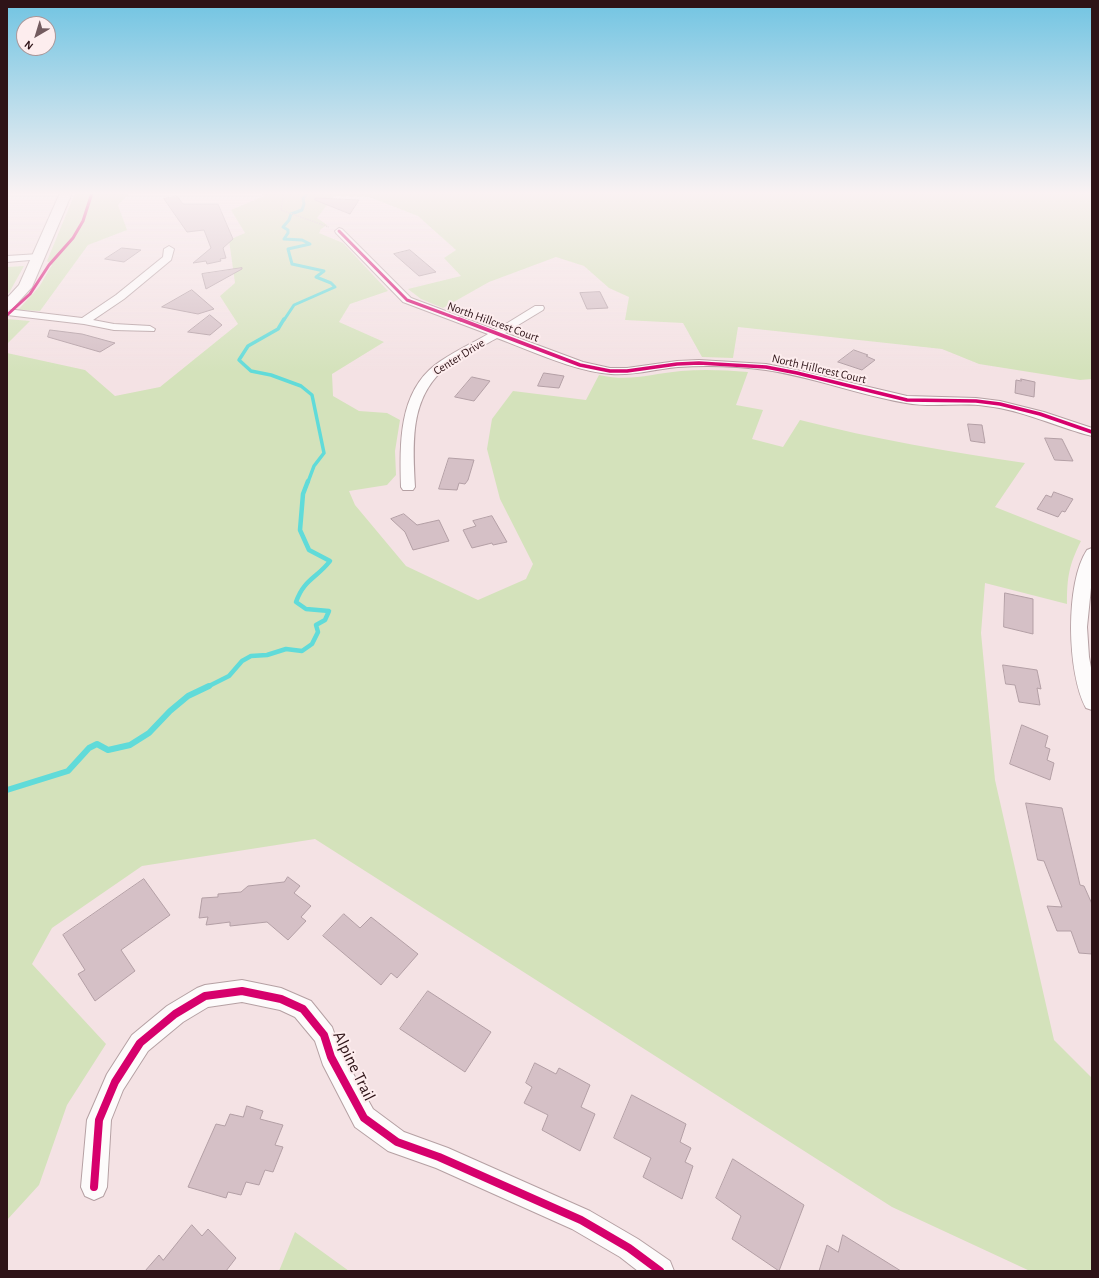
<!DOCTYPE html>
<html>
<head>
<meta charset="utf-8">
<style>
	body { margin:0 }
	#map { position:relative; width:1099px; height:1278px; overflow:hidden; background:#f4e2e4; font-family:"Alegreya Sans",sans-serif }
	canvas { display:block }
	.frame { position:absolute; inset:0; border:8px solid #2e1317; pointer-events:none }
	.north { position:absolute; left:16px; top:16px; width:40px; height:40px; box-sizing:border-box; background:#fdedee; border:1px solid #aa9698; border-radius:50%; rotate:218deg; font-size:11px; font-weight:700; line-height:16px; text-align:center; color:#2e1317 }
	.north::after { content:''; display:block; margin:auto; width:14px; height:18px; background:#735b5f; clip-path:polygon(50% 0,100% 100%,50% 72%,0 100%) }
</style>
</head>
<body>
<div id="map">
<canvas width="1099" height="1278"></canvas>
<div class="frame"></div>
<div class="north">N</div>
</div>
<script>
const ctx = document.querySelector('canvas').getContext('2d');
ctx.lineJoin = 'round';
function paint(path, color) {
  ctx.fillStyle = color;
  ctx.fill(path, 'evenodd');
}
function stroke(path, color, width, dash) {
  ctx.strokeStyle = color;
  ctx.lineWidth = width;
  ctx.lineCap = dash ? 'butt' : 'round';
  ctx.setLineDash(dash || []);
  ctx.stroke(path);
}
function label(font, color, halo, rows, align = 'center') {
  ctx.font = font + ' "Alegreya Sans",sans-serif';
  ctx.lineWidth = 4;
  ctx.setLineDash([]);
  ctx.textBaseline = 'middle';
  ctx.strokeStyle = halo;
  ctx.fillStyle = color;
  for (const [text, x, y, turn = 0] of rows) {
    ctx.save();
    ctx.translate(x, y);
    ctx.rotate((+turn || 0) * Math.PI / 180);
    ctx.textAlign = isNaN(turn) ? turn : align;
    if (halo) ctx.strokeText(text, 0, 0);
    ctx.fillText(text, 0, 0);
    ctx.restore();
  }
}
const green = new Path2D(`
	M75,193H130L118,205L127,230L88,245L40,311L18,310L39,287L52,265L47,261Z
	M262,193H1092V379L1080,380L979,364L942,349L738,327L733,358L702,357L683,323L625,320L629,297L609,288L584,266L556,257L489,282L443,308L421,299L408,289L461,276L444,258L456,250L418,216L369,197L334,196L317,218L327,225L321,229L319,233L343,243L388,291L350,304L339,322L384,342L332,374L333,396L359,411L387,413L400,420L395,451L396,475L387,485L349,491L355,505L406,566L478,600L526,579L533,564L500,499L487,449L492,419L513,391L586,400L599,375C631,382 649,374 681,371C703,369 725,370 748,372L736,405L763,410L752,439L783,447L800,420C874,439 949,452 1025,463L995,507L1081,541C1069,565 1067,577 1067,604L985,583L981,633L995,780L1054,1040L1092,1078V1271H1030L892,1207L315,839L142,866L52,928L32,964L106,1044L67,1105L39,1185L7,1220V353L85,370L115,396L160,387L238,324L220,296L235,283L229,240L245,233L231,210L264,196Z
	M24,266L9,293L7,294V267Z
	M7,319L30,321L7,344Z
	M295,1232L349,1271H279Z`);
const streamFar3 = new Path2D(`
	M284,320L294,305L335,287L331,283L316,277L324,271L292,264L288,249L310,244L302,240L284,239L288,233V230L283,227L289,220L291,214L302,210L304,204L303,198L308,193`);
const streamFar2 = new Path2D(`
	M284,319L278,329L248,346L239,360L251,371L271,375L301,386L312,395L324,453L314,466L308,482`);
const streamFar1 = new Path2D(`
	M207,687L229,676L242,661L251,656L267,655L286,649L302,651L312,644L318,632L316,625L325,620L329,611L306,609L296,602C304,579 317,578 330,561L309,550L300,530L303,494L308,481`);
const stream = new Path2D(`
	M7,790L68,771L89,748L97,744L108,750L130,745L149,733L170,711L188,696L209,686`);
const building = new Path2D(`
	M177,196L183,204H218L233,239L223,248L226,258L220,259L221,261L207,264L206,261L193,263L211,248L204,230L187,232L164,199Z
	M316,198L359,200L350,214L315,200Z
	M122,248L141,250L124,262L105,259Z
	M410,250L436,272L419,276L394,254Z
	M242,268V269L206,289L202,274Z
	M192,290L214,309L198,314L162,307Z
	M600,292L608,308L587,309L580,293Z
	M210,315L222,325L210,335L188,332Z
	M50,330L82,334L115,343L100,352L48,337Z
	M854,350L868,355L866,356L875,360L862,370L838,362Z
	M544,373L564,376L559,388L538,386Z
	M472,377L490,381L474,401L455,397Z
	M1021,379L1035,382L1034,397L1015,393L1016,380L1021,381Z
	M968,424L982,425L985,443L971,441Z
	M1045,438L1062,439L1073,461L1055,460Z
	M449,458L474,460L468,480L465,484L459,483L457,490L439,489Z
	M1054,492L1073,499L1065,512L1062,511L1058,517L1037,509L1046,495L1051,497Z
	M404,514L417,525L439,520L449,541L413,550L405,532L391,519Z
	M492,516L507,542L493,545L492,543L472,548L463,530L476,526L473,521Z
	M1005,593L1033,599V634L1004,627Z
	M1003,665L1037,670L1041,689L1037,688L1040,705L1019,702L1015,685L1006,684Z
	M1022,725L1048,736L1045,747L1050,749L1047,760L1054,763L1050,780L1010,764Z
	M1026,803L1062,808L1080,885L1084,886L1092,904V954L1079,953L1071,931H1057L1047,906L1062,907L1044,861L1038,860Z
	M288,877L300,886L294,893L311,906L301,917L306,921L288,940L267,922L230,926V922L206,925L208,917L199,918L202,898L218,897V894L241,892L248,886L284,882Z
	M144,879L170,915L121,950L135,971L95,1001L78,974L85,970L63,935Z
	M344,914L360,928L371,917L418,954L397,978L391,973L381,985L323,936Z
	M428,991L491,1032L465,1072L400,1029Z
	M535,1063L556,1074L559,1068L590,1085L581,1107L595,1114L580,1151L542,1130L548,1115L524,1103L532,1087L526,1083Z
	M632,1095L686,1124L680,1142L691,1148L685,1162L693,1166L682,1199L643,1177L651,1158L614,1138Z
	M247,1106L263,1111L260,1119L283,1125L275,1145L283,1147L273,1172L265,1170L259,1185L246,1182L241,1195L228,1192L226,1198L188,1187L216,1124L225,1126L230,1114L243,1117Z
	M733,1159L804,1205L779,1271L732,1239L741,1216L716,1198Z
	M192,1225L202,1236L208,1229L236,1258L226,1271H145L159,1255L163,1260Z
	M843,1235L901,1271H819L827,1245L838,1252Z`);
const path = new Path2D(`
	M284,193L281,210L329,227`);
const street = new Path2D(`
	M339,228L342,229L411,298L496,330L535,306H543L544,308L543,310L505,333L583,362L610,368H627L677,361L699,360L766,364L797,370L907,396L976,398L1000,401L1044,412L1092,428V436C1056,427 1023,410 986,406C960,402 933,408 906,403C859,395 814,377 766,370C737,366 707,365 678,367C655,369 633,376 611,374C573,371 532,351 497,338C481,347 455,360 442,371C409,401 413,447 415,487L413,490H403L401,487C400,445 398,394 435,365C451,353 471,344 488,334L403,302L336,233L335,231Z
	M169,246L174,249L171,260L124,299L93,320L114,324L150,326L155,329L154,331L114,330L84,324L7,315V309L82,318L116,295L163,257L164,249Z
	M39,254L44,257L42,259L7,262V256Z
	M1092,548V578L1087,627L1089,657L1092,673V710L1086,708C1067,673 1065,583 1087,550Z
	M242,980L281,988L311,1001L332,1027L341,1052L373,1109L404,1132L448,1148L590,1211L638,1239L670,1261L674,1271H638L620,1257L572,1229L436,1168L388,1151L355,1127L323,1065L315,1041L295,1017L280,1010L242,1002L208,1007L183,1022L148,1051L123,1090L111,1120L107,1187L103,1196L94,1200L85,1196L81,1187L87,1120L107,1074L132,1035L167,1006L197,988L205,985Z`);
const secondary = new Path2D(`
	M60,193H72L32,287L12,309L7,310V298L19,285Z`);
const cyclewayFar2 = new Path2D(`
	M339,231L407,300L461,320
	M7,315L30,294L49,265L73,238L83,221L92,193`);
const cyclewayFar1 = new Path2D(`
	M459,319L580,365L610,371H627L677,364L699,363L766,367L797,373L907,400L976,401L1000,404L1040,414L1092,432`);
const cycleway = new Path2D(`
	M94,1187L99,1120L115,1082L140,1043L175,1014L205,996L242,991L281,999L303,1009L324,1035L331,1057L364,1118L397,1142L439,1157L581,1220L629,1248L660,1271`);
const farStreetnames = [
	["North Hillcrest Court",493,322,20],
	["Center Drive",459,357,-32],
	["North Hillcrest Court",819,369,13]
];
const nearStreetnames = [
	["Alpine Trail",354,1066,64]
];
paint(green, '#d4e2bb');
stroke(streamFar3, '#60dbd9', 3);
stroke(streamFar2, '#60dbd9', 3.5);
stroke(streamFar1, '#60dbd9', 4.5);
stroke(stream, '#60dbd9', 6);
paint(building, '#d5c0c6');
stroke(building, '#b39fa5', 1);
stroke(street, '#b5a0a3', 2);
stroke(secondary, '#b5a0a3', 2);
stroke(path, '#cec6c6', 1.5, [1.5, 1]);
paint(street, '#fdfbfb');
paint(secondary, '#fdfbfb');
stroke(cyclewayFar2, '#d6006c', 3);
stroke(cyclewayFar1, '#d6006c', 3.5);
stroke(cycleway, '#d6006c', 8);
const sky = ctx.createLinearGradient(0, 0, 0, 372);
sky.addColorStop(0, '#71c4e2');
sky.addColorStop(0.52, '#faf2f3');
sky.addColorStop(1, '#faf2f300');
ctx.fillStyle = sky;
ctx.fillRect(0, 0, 1099, 372);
label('12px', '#2e1317', '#fdedee', farStreetnames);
label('17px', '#2e1317', '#fdedee', nearStreetnames);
</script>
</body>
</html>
